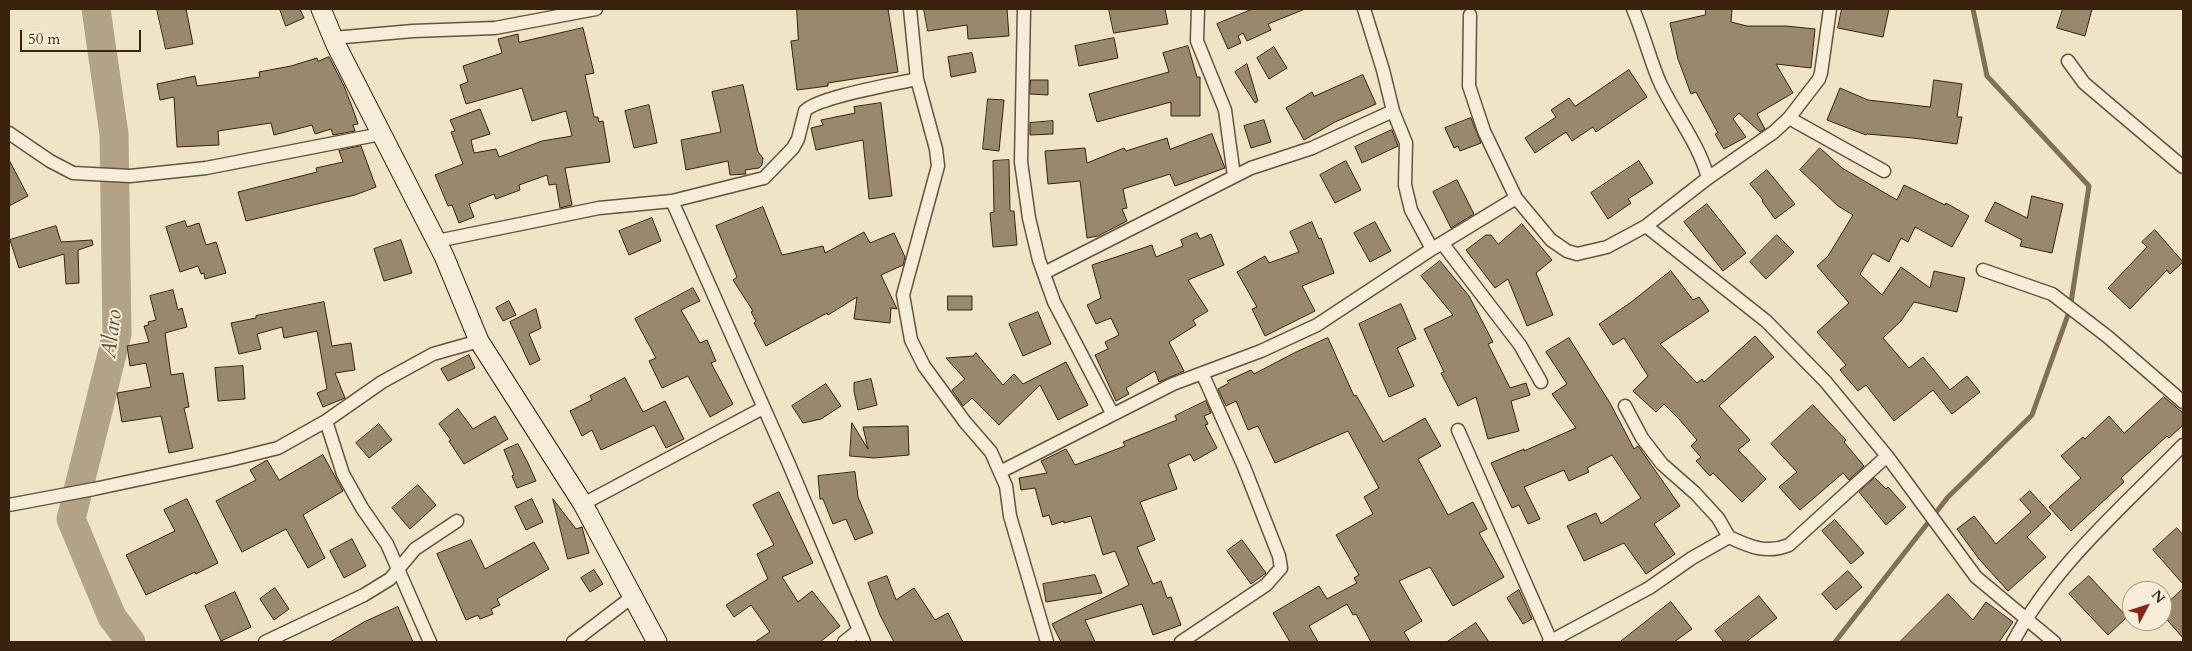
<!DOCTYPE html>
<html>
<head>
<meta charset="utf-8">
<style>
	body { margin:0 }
	#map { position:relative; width:2192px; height:651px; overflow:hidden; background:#f0e4c6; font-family:Cardo,serif }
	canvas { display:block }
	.frame { position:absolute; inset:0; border:10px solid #3b220f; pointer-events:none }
	.north { position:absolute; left:2122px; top:581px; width:50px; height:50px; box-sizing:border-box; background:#f5edda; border:1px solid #ab9c89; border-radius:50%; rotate:50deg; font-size:14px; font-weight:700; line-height:20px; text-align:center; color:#3b220f }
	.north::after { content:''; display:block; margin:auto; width:18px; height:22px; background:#8f2418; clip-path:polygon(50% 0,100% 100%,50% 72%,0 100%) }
	.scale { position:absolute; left:20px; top:30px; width:121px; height:22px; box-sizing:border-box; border:2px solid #3b220f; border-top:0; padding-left:6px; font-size:15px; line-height:18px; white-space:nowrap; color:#3b220f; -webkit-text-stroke:4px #f5edda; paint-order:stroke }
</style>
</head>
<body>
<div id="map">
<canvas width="2192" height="651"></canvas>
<div class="frame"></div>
<div class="north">N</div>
<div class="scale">50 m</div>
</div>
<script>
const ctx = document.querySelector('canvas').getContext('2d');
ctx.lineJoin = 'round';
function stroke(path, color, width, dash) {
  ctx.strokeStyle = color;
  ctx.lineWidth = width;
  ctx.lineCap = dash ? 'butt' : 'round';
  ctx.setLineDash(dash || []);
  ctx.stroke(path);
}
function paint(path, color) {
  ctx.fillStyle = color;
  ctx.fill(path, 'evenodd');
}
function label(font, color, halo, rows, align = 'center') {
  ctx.font = font + ' Cardo,serif';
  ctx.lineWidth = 4;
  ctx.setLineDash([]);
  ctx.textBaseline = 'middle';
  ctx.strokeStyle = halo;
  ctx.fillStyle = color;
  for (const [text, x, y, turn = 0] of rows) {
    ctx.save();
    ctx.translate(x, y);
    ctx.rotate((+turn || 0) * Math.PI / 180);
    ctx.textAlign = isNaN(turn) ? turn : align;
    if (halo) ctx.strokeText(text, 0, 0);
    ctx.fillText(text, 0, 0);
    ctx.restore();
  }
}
const stream = new Path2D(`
	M1835,642L1948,497L2032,415L2070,309L2089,186L1987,76L1973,9`);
const river = new Path2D(`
	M96,9L114,134L117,334L71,519L112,617L131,642`);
const building = new Path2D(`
	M157,9H186L193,44L166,49Z
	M280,9H300L304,18L286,26Z
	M797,9H888L898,72L828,83V86L797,90L791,41L798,40Z
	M924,9H1007L1009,36L968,39L967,25L928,31Z
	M1109,9H1165L1168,24L1114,33Z
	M1253,9H1305L1268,24L1271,30L1247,41L1243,33L1238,36L1241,43L1228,49L1217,24Z
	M1706,9H1732L1731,22L1747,26H1786L1815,29L1811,68L1776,64L1793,93L1757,114L1765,129L1760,132L1739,113L1733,119L1746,137L1724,149L1715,134L1718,133L1696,92L1691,94L1678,59L1670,23L1705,15Z
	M1842,9H1889L1883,37L1838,28Z
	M2063,9H2092L2085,36L2057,28Z
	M583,28L594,73L585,75L594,117H598L599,122L603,121L610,162L565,168L572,205L560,208L556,184L549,185L547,175L519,185L520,190L496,199L494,194L469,204L474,217L459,223L452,205L448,206L435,175L463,164L451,132L455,131L450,120L480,109L490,134L471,140L474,153L496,149L499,157L542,141L572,136L566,111L532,121L522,88L466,104L460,85L468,82L463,66L502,53L498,39L518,34L519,42Z
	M1114,38L1118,58L1079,66L1075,46Z
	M1188,46L1197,77H1200V116H1171V102L1097,122L1089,94L1169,72L1163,53Z
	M1274,47L1287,68L1269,79L1257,58Z
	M972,53L976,72L951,77L948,57Z
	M329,57L344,86L354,112L358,124L353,125L355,131L333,135L331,129L315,134L312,125L274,135L271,123L218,131L219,145L177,147L174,97L160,100L157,84L195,76L197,86L260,77L259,72L291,66L317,58L318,61Z
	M1247,64L1258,101L1255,103L1235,72Z
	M1629,70L1647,97L1596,132L1593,127L1572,141L1566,132L1535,153L1525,138L1556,117L1551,110L1569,98L1575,106Z
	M1363,75L1376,104L1335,122L1304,140L1286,108L1312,92L1314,96Z
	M1031,80H1048V95L1030,94Z
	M1934,80L1962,84L1957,117H1962L1957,144L1913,138L1867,134L1866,135L1827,120L1840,88L1868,100L1930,107Z
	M743,85L758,152L763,158L762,165L759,168L745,170L746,174L730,175L728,161L686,170L681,140L721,132L712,92Z
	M988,99L1004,100L999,151L983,149Z
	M881,103L892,196L869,199L863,140L816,150L811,128L823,125L821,120L855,113L854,107Z
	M649,105L657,143L634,148L625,111Z
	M1471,118L1481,143L1460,151L1458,146L1454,148L1445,128Z
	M1264,120L1271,142L1251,148L1244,126Z
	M1053,121V134L1030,135V123Z
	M1392,130L1398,146L1362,163L1355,147Z
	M1212,134L1225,168L1175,186L1170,174L1123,189L1127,208L1122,209L1127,221L1098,236L1087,238L1080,181L1048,184L1045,151L1085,148L1087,163L1124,148L1126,151L1167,138L1170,149Z
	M361,146L376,187L355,195L246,221L238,192L317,172L316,168L343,162L339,151Z
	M1820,148L1842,168L1897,200L1904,185L1945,205L1946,203L1969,216L1952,247L1915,227L1908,242L1901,238L1889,262L1873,253L1860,274L1882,295L1901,267L1930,288L1934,271L1965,278L1957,312L1914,302L1901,321L1883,338L1909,368L1923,357L1950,390L1967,376L1980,392L1952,414L1933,390L1894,421L1866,385L1858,391L1840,370L1846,365L1817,332L1849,303L1817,266L1828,256L1853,215L1838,206L1800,170Z
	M9,160L28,196L9,206Z
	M1009,160L1010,211H1014L1017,245L993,247L990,213L994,212L993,161Z
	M1346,161L1361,190L1335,203L1320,175Z
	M1639,161L1653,183L1628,199L1631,203L1608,219L1591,193Z
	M1767,170L1795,204L1775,219L1762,201L1763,200L1750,184Z
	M1457,180L1474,214L1451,228L1433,192Z
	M2032,196L2063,204L2052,253L2020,246L2022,240L1985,221L1995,202L2027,218Z
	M1707,204L1746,253L1723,271L1684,222Z
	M763,207L782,255L823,246L825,253L864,232L870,243L894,233L905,257L903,265L881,275L897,309L891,308L890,323L854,319L857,297L828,315L827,313L766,346L754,323L756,321L751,312L753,311L733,280L737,277L716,226Z
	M652,218L661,241L629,255L619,231Z
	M185,221L187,227L199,223L206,245L216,242L226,273L205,279L204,273L201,274L198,266L180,272L166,227Z
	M1312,222L1319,239L1321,238L1334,273L1302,286L1315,311L1265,336L1252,309L1257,307L1237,272L1265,256L1269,263L1299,252L1290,232Z
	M1375,222L1391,251L1370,262L1354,233Z
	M1522,224L1552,260L1536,273L1553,315L1527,326L1508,279L1495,288L1466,250L1486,235H1491L1498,244Z
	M56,226L61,242L92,240L93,245L78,250L79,283L66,284L64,254L19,268L10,240Z
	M2155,230L2183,262L2170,274L2167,270L2130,309L2108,288L2147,247L2142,242Z
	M1197,233L1200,239L1211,234L1224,265L1188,280L1208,311L1193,320L1196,325L1169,342L1184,371L1159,382L1155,371L1126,388L1129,394L1116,401L1095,355L1108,349L1105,342L1119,335L1111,318L1096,324L1087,305L1101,298L1092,265L1152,245L1156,257L1183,246L1181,240Z
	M1777,235L1794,252L1766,279L1750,262Z
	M401,240L412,273L384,281L374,249Z
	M1440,261L1469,296L1493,342L1488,344L1510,388L1526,383L1530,395L1511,401L1519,431L1488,439L1476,397L1458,406L1441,373L1444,372L1424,329L1453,315L1421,276Z
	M1671,271L1693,300L1699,297L1709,311L1660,344L1697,383L1702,379L1704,382L1755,336L1774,357L1719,406L1750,440L1738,450L1766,479L1742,502L1713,473L1710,476L1696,461L1701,457L1691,446L1697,440L1679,419L1664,404L1656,412L1633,391L1648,376L1624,338L1613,345L1599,324L1630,303Z
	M693,288L700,301L681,310L700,343L707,340L716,361L711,363L733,404L710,417L688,376L662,388L649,361L656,358L635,319Z
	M173,290L178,310L182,308L187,327L165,333L171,375L183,373L189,407L184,408L193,448L169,453L161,416L122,422L117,393L151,387L146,363L130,366L127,346L149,342L144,326L149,325L148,322L156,320L150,296Z
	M948,296H972V310H948Z
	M509,301L516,315L503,321L496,308Z
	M324,302L332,346L351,343L355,370L335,373L345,398L323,407L317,393L327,389L317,331L284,338L282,327L257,334L261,349L239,354L231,323L256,318V316Z
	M1401,304L1416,339L1397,348L1414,386L1389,397L1359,324Z
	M536,309L541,328L529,334L540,360L530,365L510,322Z
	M1038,312L1051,344L1023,356L1009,324Z
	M1328,338L1354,396L1356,395L1383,442L1425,418L1441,446L1418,459L1448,515L1473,502L1487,529L1479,533L1504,577L1453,606L1430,567L1399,581L1422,621L1404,632L1410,642H1371L1356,614L1353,615L1347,604L1309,626L1318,642H1290L1273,613L1319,586L1327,599L1357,583L1354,578L1359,575L1336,535L1373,514L1364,497L1379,488L1348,431L1275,463L1258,426L1248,430L1236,401L1226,406L1218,389L1229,383L1227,381L1251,370L1254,374L1294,353Z
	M1569,338L1610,403L1634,449L1638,446L1680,506L1654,524L1675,554L1646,574L1624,543L1584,561L1567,526L1596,513L1601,524L1641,498L1612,455L1587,468L1589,472L1569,481L1564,470L1524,487L1540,519L1528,524L1519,505L1512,508L1491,463L1524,449V451L1576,428L1552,394L1567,384L1546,352Z
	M976,353L1003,385L1014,374L1023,384L1066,362L1088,405L1058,420L1040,385L999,425L972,398L963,406L952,390L965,379L946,358L973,356Z
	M469,355L475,368L448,381L441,369Z
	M243,366L245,399L218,401L215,368Z
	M625,378L643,412L665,401L684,439L666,448L654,425L601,450L592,430L582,436L570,411L592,400L590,396Z
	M871,379L877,405L858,410L854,391V383Z
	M826,384L841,406L821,419L803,423L792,406Z
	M2164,397L2183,413V425L2169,438L2167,436L2121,478L2124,482L2071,531L2049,507L2081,478L2061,456L2083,437L2085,439L2109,416L2124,433Z
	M1206,401L1211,413L1204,416L1208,424L1205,425L1217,448L1194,461L1190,454L1168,464L1177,489L1140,502L1155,540L1137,547L1153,584L1161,581L1167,598L1171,597L1181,625L1153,635L1142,604L1085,620L1095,642H1061L1052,624L1129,585L1115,551L1103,555L1091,516L1064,523V521L1052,525L1049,515L1043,517L1035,488L1021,490L1019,478L1047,473L1041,461L1066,449L1075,465L1125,446L1123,442L1177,420L1175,416Z
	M1813,405L1846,440L1844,442L1864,466L1849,480L1843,473L1800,510L1779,487L1797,472L1771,444Z
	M458,409L473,429L495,416L508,439L464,464L449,441L451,440L439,424Z
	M852,423L868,449L863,427L908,426L909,455L874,458L850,456Z
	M379,424L392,440L369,458L356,443Z
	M518,444L528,463L536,481L517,488L512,476L514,475L504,450Z
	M323,455L343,491L303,515L325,558L308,568L286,529L242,552L216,501L256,480L250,470L267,460L279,480Z
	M855,472L858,497L873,533L855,540L846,519L833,524L823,499H820L818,476Z
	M1875,478L1886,489L1888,487L1906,507L1886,525L1859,492Z
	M418,485L436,505L410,529L392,508Z
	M2030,491L2051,514L2027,537L2046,557L2008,591L1979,559L1957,529L1974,516L1996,544L2031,512L2020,500Z
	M779,492L813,563L782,577L798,602L812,591L840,626L820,642H755L770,632L751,605L734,617L726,605L768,579L757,554L774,545L753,505Z
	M187,499L218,563L196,574L195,572L146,595L126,555L175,531L164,510Z
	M532,499L543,522L526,530L515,507Z
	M553,499L576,529L582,527L589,553L568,559Z
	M1835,520L1864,553L1851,564L1822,531Z
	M2177,528L2183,535V584L2153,550Z
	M352,539L366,566L344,578L330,551Z
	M471,540L485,569L534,542L549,569L497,599L500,605L491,609L493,614L480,619L478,615L466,620L437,554Z
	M1242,540L1266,573L1251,584L1227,551Z
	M594,570L603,584L590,592L581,578Z
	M1848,571L1862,587L1836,610L1822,594Z
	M1095,575L1102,593L1046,602L1043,584Z
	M887,576L896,600L914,588L935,620L948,613L963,642H894L880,615L868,583Z
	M2089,576L2127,617L2108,635L2069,594Z
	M275,588L289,609L274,620L260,599Z
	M2183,589V638L2162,614V608Z
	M1519,590L1532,619L1523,624L1507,598Z
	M235,592L251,627L221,641L205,606Z
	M1948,594L1973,620L1986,602L2013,622L1999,642H1900Z
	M1759,596L1777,618L1746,642H1724L1715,631Z
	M1671,602L1692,629L1674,642H1620Z
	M398,607L413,642H330L364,622Z
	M1476,623L1489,642H1447Z`);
const street = new Path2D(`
	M910,9L917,79L936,149L938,166L903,295L911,340L924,366L965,422L991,452L1006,486L1010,516L1047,642
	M1024,9L1021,162L1029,218L1039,260L1054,302L1112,413
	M1198,9L1197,41L1225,110L1234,176
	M1364,9L1383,70L1393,111L1406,143L1405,185L1411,210L1432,249
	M1633,9C1644,34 1650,61 1661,85C1676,116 1699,144 1708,178
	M1470,15L1469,86L1484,131L1516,198L1551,240L1567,251L1577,254L1607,247L1646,226L1708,178L1774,132L1789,118L1819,79L1821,73L1830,9
	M333,38L413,31L495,28L596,9
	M2068,61L2084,83L2183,167
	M1789,118L1884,171
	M9,133L50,161L73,173L130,176L206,168L381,134
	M672,201L788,462L864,642
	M1646,226L1766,321L1825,381L1887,456L1976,577L2054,642
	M437,241L599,208L672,201L764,178L793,148L798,139L805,111C817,97 896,84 917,79
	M1442,243L1520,345L1541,382
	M1983,270L2052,294L2108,337L2183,402
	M1044,273L1251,168L1312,148L1393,111
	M1625,406L1642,438L1662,464L1695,493L1718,518L1729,537C1750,547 1767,554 1789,545L1887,456
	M326,421L343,474L362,508L387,544L430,642
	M1458,430L1551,641
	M1000,472L1173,384L1261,351L1317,325L1432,249L1516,198
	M583,504L763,408
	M9,505L94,489L230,460L278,448L326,421L382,382L433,354L479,341
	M265,642L364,595L390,579L415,549L457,521
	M573,642L632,597
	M844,642L859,630
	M1181,642L1266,585L1281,568L1279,556L1244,467L1202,373
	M1549,642L1649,588L1692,558L1729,537
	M2013,642C2055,564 2122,508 2183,445`);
const secondary = new Path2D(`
	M321,9L336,45L444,256L479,341L583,504L657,642`);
const waterNames = [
	["Alaro",113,334,-83]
];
stroke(stream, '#826f58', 5);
stroke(river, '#b2a288', 29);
paint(building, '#99876e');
stroke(building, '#3b220f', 1);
stroke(street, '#68523d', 15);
stroke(secondary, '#3b220f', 21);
stroke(street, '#f5edda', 12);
stroke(secondary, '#f5edda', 19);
label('italic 22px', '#654f39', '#f5edda', waterNames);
</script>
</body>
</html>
